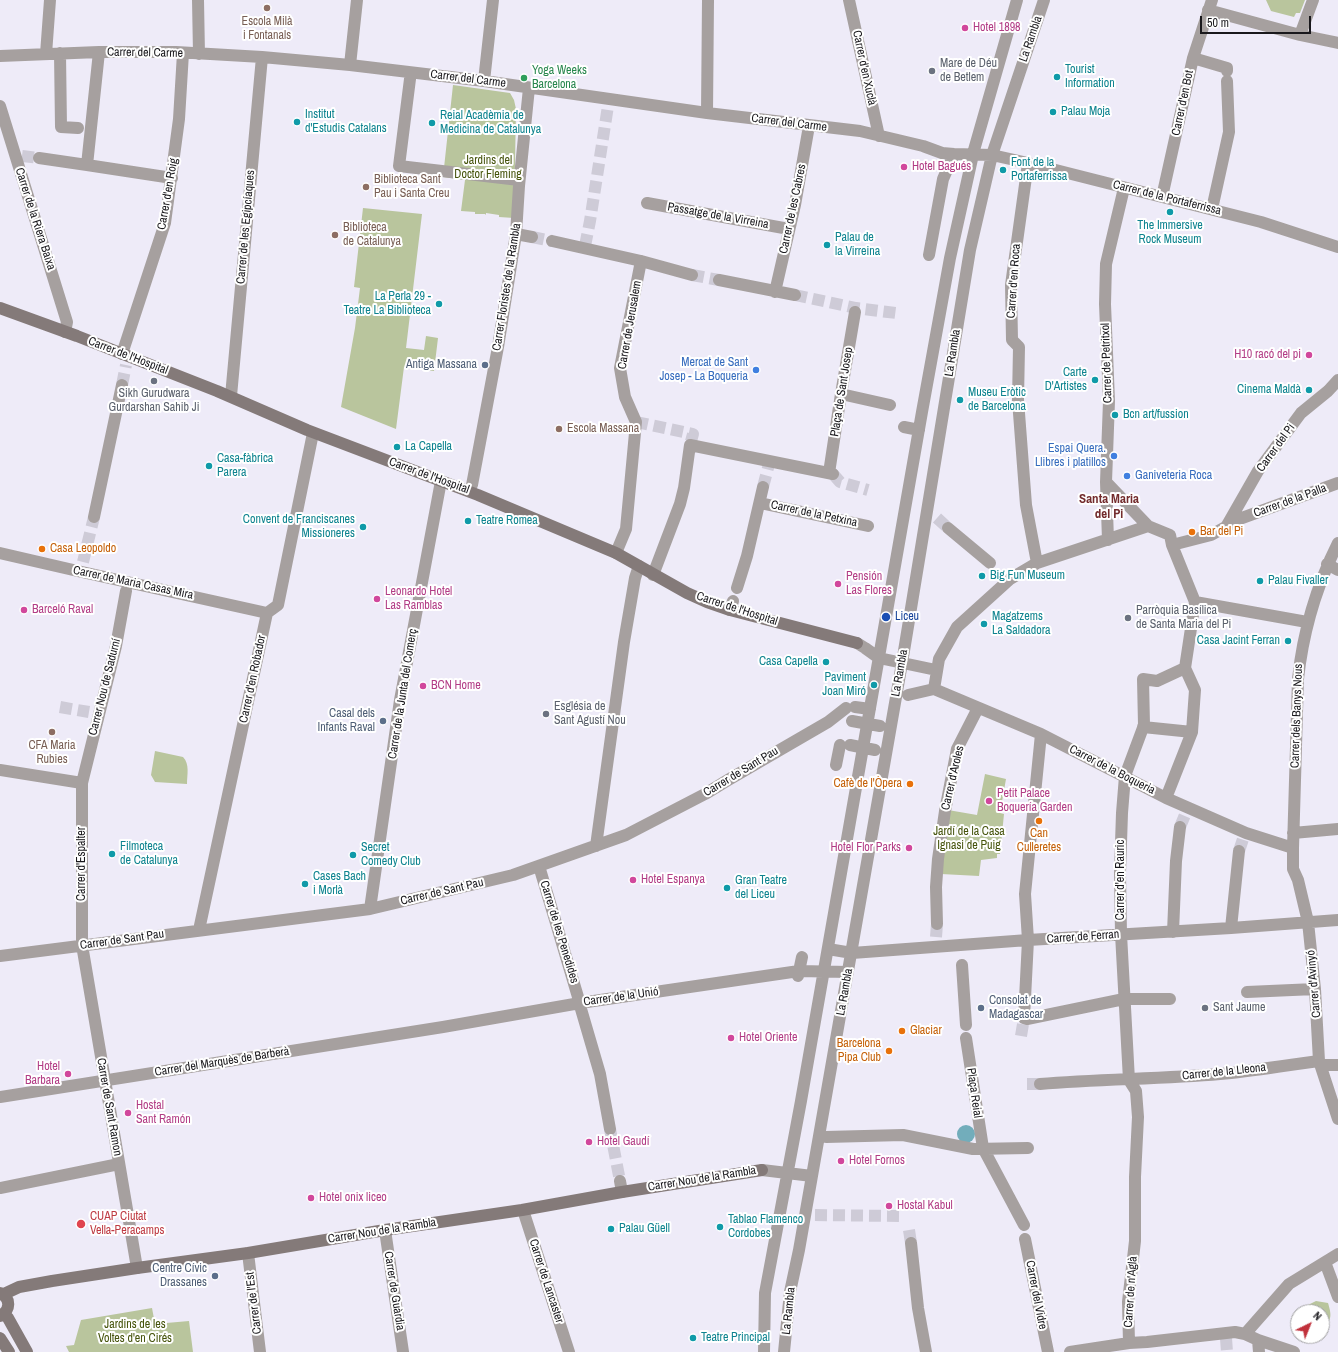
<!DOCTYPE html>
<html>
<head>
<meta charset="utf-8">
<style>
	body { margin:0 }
	#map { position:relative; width:1338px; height:1352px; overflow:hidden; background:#eeebf8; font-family:"Archivo Narrow",sans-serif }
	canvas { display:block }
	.north { position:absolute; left:1290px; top:1304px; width:40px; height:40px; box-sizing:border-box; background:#fff; border:1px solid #a3a3a4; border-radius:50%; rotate:43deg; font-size:11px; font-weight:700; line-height:16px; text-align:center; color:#19181c }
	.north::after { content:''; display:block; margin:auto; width:14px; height:18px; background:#c1313b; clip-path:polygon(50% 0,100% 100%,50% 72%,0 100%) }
	.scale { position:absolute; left:1200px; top:16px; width:111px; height:18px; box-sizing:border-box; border:2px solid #19181c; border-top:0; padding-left:5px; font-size:12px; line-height:14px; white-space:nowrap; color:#19181c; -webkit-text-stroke:3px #fff; paint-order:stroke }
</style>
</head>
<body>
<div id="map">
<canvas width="1338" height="1352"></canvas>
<div class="north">N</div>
<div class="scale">50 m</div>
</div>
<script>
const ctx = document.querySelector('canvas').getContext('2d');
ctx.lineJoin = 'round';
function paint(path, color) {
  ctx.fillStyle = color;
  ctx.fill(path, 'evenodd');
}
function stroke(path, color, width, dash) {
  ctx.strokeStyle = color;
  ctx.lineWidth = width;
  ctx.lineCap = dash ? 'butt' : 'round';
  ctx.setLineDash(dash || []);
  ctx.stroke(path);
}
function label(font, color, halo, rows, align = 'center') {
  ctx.font = font + ' "Archivo Narrow",sans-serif';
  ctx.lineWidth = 4;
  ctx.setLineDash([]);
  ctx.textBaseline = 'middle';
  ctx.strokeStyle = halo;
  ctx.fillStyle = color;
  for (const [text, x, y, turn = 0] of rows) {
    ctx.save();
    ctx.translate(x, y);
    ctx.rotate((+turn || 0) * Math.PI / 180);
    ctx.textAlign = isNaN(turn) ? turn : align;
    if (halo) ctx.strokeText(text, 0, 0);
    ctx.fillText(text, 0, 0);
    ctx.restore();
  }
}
const green = new Path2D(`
	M1266,0H1305L1300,13H1296L1294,17L1271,11Z
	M453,85L510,93L514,100L516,109L514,218L499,217V215L486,213V215L485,214H475V212L461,211L465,180L443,177Z
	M363,208L422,214L406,348L424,350L426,336L438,338L434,371L404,367L396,429L341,407L355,328L360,288L354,287Z
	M155,751L183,757C190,764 187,775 187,784L155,782L151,775Z
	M985,774L1006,779L1000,813L1004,814L1000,854H997V858L981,860L979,876L941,874L948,810L977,815Z
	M1316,1301L1328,1303C1331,1313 1333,1321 1323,1326L1322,1312H1305L1308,1305Z
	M152,1308L155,1324L189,1321L193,1352H69L66,1346L74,1345L81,1320Z`);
const water = new Path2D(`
	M957 1134a9 9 0 1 1 18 0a9 9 0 1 1-18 0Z`);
const streetTunnel = new Path2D(`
	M22,156L39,158
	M532,237L552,241
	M585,246L590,221L608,106
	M692,275L719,280
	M795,295L856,308L896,313
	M122,385L126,365
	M636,422L693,434L690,445
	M833,474L840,482L868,490
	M763,487L769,464
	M937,518L948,528
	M83,562L94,517
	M60,707L89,712
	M1180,827L1187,810
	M1239,851L1244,836
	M936,937L937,924
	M1021,1036L1024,1018
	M1027,1084H1040
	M610,1129L620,1181
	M815,1215L901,1216
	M909,1230L911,1243
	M1226,1338L1227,1352`);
const street = new Path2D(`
	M198,0L199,54
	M849,0L879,136
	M1208,10L1300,35L1338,43
	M1300,35L1313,0
	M99,52L87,165L172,178
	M60,53L61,127L78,128
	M46,54L50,0
	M0,56L99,52H176L262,57L350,65L484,81L707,113L860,131L923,146L942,153L954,154L992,155L1028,163L1261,222L1338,247
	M1193,58L1227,68V71
	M350,65L357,0
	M410,79L399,166L519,180
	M484,81L493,0
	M0,106L67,322L65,332
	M707,113L708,0
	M39,158L87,165
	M1028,163L1011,285L1012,340L1019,347L1018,400L1026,505L1037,563
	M1162,197L1193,58L1212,0
	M647,203L789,229
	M1212,209L1229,132L1227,81
	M516,234L532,237
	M552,241L641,261L692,275
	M929,255L943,179L954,154
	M719,280L795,295
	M775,292L795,205L809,126
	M122,354L165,223L179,119L183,53
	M841,394L890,405
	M231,396L262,57
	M904,427L919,430
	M829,473L841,394L855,312
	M1106,482L1148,526L1170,535L1172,545L1195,602L1185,668L1195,690L1192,732L1166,798
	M472,485L498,347L516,234L519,186L529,88
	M760,503L868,526
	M94,517L122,385
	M1226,527L1258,471L1301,413L1328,391L1338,380
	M948,528L990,563
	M1108,540L1106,482L1109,401L1105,304L1106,264L1124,188
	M1338,543C1317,585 1303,632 1298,679L1293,848V869L1298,880L1308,922L1315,989L1319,1061L1338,1119
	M1172,545L1211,535L1242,518L1338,483
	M0,553L82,572L267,613
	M616,553L626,529L636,422L625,397L620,368L641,261
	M1327,564L1338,570
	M653,575L680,504L684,488L690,445L833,474
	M737,588L747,556L763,487
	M126,591L116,646L82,783V945L137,1268
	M1195,602L1307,622
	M730,610L733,601
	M857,643L865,648L879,658L936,670
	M934,689L1041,734L1166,798L1246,833L1293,848
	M934,689L939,659L957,627L1010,579L1037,563L1148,526
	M908,695L934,689
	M855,707L870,709
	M852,721L880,726
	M1143,727L1192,732
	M1041,734L1025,894L1028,940L1024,1018L1027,1019L1124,999H1170
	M850,745L875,750
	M836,765L840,745
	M0,770L82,783
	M1293,833L1338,829
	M596,846L624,642L635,578L639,566
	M539,866L578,997
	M370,909L400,700L441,481
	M937,924L936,887L938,859L945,811L957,749L978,708
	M1231,928L1239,851
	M199,930L267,613L278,605L313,433
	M1173,932L1176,861L1180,827
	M828,949L852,953L1028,940L1231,928L1338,920
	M0,956L370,909L513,875L626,835L705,794L728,780L828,722L846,708
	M962,965L966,1025
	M798,976L802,957
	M1247,992L1315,989
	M581,1009L600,1074L610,1129
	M966,1038L983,1148L1024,1225
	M1321,1065H1338
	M1129,1080L1121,934L1120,873L1122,813L1125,776L1144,725L1143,679L1157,681L1185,668
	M1040,1084C1100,1079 1160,1079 1220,1074C1253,1071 1286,1065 1319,1061
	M0,1097L443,1027L580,1003L799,971L848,972
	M826,1137L903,1135L973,1149L1028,1148
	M762,1170L812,1176
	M620,1181L622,1192
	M0,1188L119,1164
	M523,1210L569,1352
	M385,1230L403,1352
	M1025,1239L1048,1352
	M911,1243L918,1308L926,1352
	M248,1253L260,1352
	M1325,1262L1338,1297
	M1245,1334L1289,1284L1338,1254
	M1258,1340L1259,1352
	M1129,1343L1128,1302L1135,1241V1177L1138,1117L1136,1091L1129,1080
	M764,1352L765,1293L801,1101L922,412L950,258L974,150L1017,0
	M784,1352L790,1292L799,1250L902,663L970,250L992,155L1044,0
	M1070,1352L1129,1343L1147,1342L1235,1332L1245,1334L1258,1340L1294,1352`);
const secondary = new Path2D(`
	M0,308L77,336L217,391L307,430L478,495L616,553L687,593L707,602L730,610L857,643
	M0,1293C11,1298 11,1310 0,1316
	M4,1294L19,1287L52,1281L137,1268L248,1253L385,1230L522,1210L622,1192L762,1170
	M4,1314L8,1318L27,1352
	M0,1338L9,1352`);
const markers = [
	[267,8,4,"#8d6e63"],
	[965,28,4,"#d1479c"],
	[932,71,4,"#6b7280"],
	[1057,77,4,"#0f9aa8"],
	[524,78,4,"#2e9e5b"],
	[1053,112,4,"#0f9aa8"],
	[297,122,4,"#0f9aa8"],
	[432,123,4,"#0f9aa8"],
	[904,167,4,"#d1479c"],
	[1003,170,4,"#0f9aa8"],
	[366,187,4,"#8d6e63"],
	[1170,212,4,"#0f9aa8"],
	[335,235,4,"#8d6e63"],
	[827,245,4,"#0f9aa8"],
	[439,304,4,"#0f9aa8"],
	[1309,355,4,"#d1479c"],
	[485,365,4,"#5c6f8a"],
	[756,370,4,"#3f7fe0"],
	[1095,380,4,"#0f9aa8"],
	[154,381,4,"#6b7280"],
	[1309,390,4,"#0f9aa8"],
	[960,400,4,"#0f9aa8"],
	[1115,415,4,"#0f9aa8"],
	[559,429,4,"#8d6e63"],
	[397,447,4,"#0f9aa8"],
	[1114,456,4,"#3f7fe0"],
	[209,466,4,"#0f9aa8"],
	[1127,476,4,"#3f7fe0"],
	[468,521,4,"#0f9aa8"],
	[363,527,4,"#0f9aa8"],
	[1192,532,4,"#e8710a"],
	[42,549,4,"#e8710a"],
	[982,576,4,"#0f9aa8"],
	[1260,581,4,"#0f9aa8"],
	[838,584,4,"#d1479c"],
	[377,599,4,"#d1479c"],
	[24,610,4,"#d1479c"],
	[886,617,5,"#1a4fb4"],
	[1128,618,4,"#6b7280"],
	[984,624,4,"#0f9aa8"],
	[1288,641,4,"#0f9aa8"],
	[826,662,4,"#0f9aa8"],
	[874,685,4,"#0f9aa8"],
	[423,686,4,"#d1479c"],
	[546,714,4,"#6b7280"],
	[383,721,4,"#5c6f8a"],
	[52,732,4,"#8d6e63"],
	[910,784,4,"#e8710a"],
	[989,801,4,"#d1479c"],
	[1039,821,4,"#e8710a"],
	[909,848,4,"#d1479c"],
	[112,854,4,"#0f9aa8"],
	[353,855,4,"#0f9aa8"],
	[633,880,4,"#d1479c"],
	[305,884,4,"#0f9aa8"],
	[727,888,4,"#0f9aa8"],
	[981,1008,4,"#5c6f8a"],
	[1205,1008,4,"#6b7280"],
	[902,1031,4,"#e8710a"],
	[731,1038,4,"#d1479c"],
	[889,1051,4,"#e8710a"],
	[68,1074,4,"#d1479c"],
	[128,1113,4,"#d1479c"],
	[589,1142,4,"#d1479c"],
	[841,1161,4,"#d1479c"],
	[311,1198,4,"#d1479c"],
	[889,1206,4,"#d1479c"],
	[81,1224,5,"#e0444e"],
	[720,1227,4,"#0f9aa8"],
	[611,1229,4,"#0f9aa8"],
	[215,1276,4,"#5c6f8a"],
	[693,1338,4,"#0f9aa8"]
];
const educationNames = [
	["Escola Milà",267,22,"center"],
	["i Fontanals",267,36,"center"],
	["Biblioteca Sant",374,180],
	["Pau i Santa Creu",374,194],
	["Biblioteca",343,228],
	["de Catalunya",343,242],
	["Escola Massana",567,429],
	["CFA Maria",52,746,"center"],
	["Rubies",52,760,"center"]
];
const hotelNames = [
	["Hotel 1898",973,28],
	["Hotel Bagués",912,167],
	["H10 racó del pi",1301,355,"right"],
	["Pensión",846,577],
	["Las Flores",846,591],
	["Leonardo Hotel",385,592],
	["Las Ramblas",385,606],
	["Barceló Raval",32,610],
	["BCN Home",431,686],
	["Petit Palace",997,794],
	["Boquería Garden",997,808],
	["Hotel Flor Parks",901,848,"right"],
	["Hotel Espanya",641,880],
	["Hotel Oriente",739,1038],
	["Hotel",60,1067,"right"],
	["Barbara",60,1081,"right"],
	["Hostal",136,1106],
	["Sant Ramón",136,1120],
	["Hotel Gaudí",597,1142],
	["Hotel Fornos",849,1161],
	["Hotel onix liceo",319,1198],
	["Hostal Kabul",897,1206]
];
const streetNames = [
	["La Rambla",1031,39,-71],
	["Carrer del Carme",145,53,1],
	["Carrer d'en Xuclà",864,68,78],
	["Carrer del Carme",468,79,7],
	["Carrer d'en Bot",1183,103,-78],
	["Carrer del Carme",789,123,7],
	["Carrer d'en Roig",168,194,-80],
	["Carrer de la Portaferrissa",1167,198,14],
	["Carrer de les Cabres",793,209,-78],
	["Passatge de la Virreina",718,216,10],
	["Carrer de la Riera Baixa",35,219,72],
	["Carrer de les Egipcíaques",246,227,-85],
	["Carrer d'en Roca",1014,281,-86],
	["Carrer Floristes de la Rambla",507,287,-81],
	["Carrer de Jerusalem",630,325,-80],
	["La Rambla",953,353,-81],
	["Carrer de l'Hospital",128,356,21],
	["Carrer de Petritxol",1107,363,-92],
	["Plaça de Sant Josep",842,392,-81],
	["Carrer del Pi",1276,448,-54],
	["Carrer de l'Hospital",429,476,20],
	["Carrer de la Palla",1290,501,-20],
	["Carrer de la Petxina",814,514,12],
	["Carrer de Maria Casas Mira",133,583,12],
	["Carrer de l'Hospital",737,609,18],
	["La Rambla",900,673,-80],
	["Carrer d'en Robador",253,679,-78],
	["Carrer Nou de Sadurní",105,687,-76],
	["Carrer de la Junta del Comerç",403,694,-81],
	["Carrer dels Banys Nous",1297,716,-88],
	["Carrer de la Boqueria",1112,770,27],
	["Carrer de Sant Pau",741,772,-31],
	["Carrer d'Aroles",953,778,-77],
	["Carrer d'Espalter",82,864,-90],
	["Carrer d'en Rauric",1121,880,-90],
	["Carrer de Sant Pau",442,892,-13],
	["Carrer de les Penedides",559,932,73],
	["Carrer de Ferran",1083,937,-4],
	["Carrer de Sant Pau",122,940,-8],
	["Carrer d'Avinyó",1314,984,-95],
	["La Rambla",845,992,-80],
	["Carrer de la Unió",621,997,-8],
	["Carrer del Marquès de Barberà",222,1062,-9],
	["Carrer de la Lleona",1224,1072,-6],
	["Plaça Reial",974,1093,82],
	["Carrer de Sant Ramon",109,1107,80],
	["Carrer Nou de la Rambla",702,1179,-9],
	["Carrer Nou de la Rambla",382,1231,-9],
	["Carrer de Lancaster",546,1281,72],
	["Carrer de Guàrdia",394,1291,81],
	["Carrer de n'Aglà",1131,1292,-86],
	["Carrer del Vidre",1036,1295,79],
	["Carrer de l'Est",254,1303,-97],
	["La Rambla",789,1311,-84]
];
const worshipNames = [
	["Mare de Déu",940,64],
	["de Betlem",940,78],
	["Sikh Gurudwara",154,394,"center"],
	["Gurdarshan Sahib Ji",154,408,"center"],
	["Parròquia Basílica",1136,611],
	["de Santa Maria del Pi",1136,625],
	["Església de",554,707],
	["Sant Agustí Nou",554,721],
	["Sant Jaume",1213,1008]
];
const cultureNames = [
	["Tourist",1065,70],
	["Information",1065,84],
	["Palau Moja",1061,112],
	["Institut",305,115],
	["d'Estudis Catalans",305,129],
	["Reial Acadèmia de",440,116],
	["Medicina de Catalunya",440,130],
	["Font de la",1011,163],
	["Portaferrissa",1011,177],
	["The Immersive",1170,226,"center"],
	["Rock Museum",1170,240,"center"],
	["Palau de",835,238],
	["la Virreina",835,252],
	["La Perla 29 -",431,297,"right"],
	["Teatre La Biblioteca",431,311,"right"],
	["Carte",1087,373,"right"],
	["D'Artistes",1087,387,"right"],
	["Cinema Maldà",1301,390,"right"],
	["Museu Eròtic",968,393],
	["de Barcelona",968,407],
	["Bcn art/fussion",1123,415],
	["La Capella",405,447],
	["Casa-fàbrica",217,459],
	["Parera",217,473],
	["Convent de Franciscanes",355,520,"right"],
	["Missioneres",355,534,"right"],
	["Teatre Romea",476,521],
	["Big Fun Museum",990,576],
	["Palau Fivaller",1268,581],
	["Magatzems",992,617],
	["La Saldadora",992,631],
	["Casa Jacint Ferran",1280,641,"right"],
	["Casa Capella",818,662,"right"],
	["Paviment",866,678,"right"],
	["Joan Miró",866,692,"right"],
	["Filmoteca",120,847],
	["de Catalunya",120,861],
	["Secret",361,848],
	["Comedy Club",361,862],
	["Cases Bach",313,877],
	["i Morlà",313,891],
	["Gran Teatre",735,881],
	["del Liceu",735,895],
	["Tablao Flamenco",728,1220],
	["Cordobes",728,1234],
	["Palau Güell",619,1229],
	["Teatre Principal",701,1338]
];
const leisureNames = [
	["Yoga Weeks",532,71],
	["Barcelona",532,85]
];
const parkNames = [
	["Jardins del",488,161],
	["Doctor Fleming",488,175],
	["Jardí de la Casa",969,832],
	["Ignasi de Puig",969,846],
	["Jardins de les",135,1325],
	["Voltes d'en Cirés",135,1339]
];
const shopNames = [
	["Mercat de Sant",748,363],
	["Josep - La Boqueria",748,377],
	["Espai Quera.",1106,449],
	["Llibres i platillos",1106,463],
	["Ganiveteria Roca",1135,476,"left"]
];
const serviceNames = [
	["Antiga Massana",477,365],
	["Casal dels",375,714],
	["Infants Raval",375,728],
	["Consolat de",989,1001,"left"],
	["Madagascar",989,1015,"left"],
	["Centre Cívic",207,1269],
	["Drassanes",207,1283]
];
const foodNames = [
	["Bar del Pi",1200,532],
	["Casa Leopoldo",50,549],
	["Cafè de l'Òpera",902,784,"right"],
	["Can",1039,834,"center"],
	["Culleretes",1039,848,"center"],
	["Glaciar",910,1031],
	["Barcelona",881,1044,"right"],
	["Pipa Club",881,1058,"right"]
];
const transitNames = [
	["Liceu",895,617]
];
const healthNames = [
	["CUAP Ciutat",90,1217],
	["Vella-Peracamps",90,1231]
];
const neighbourhoodNames = [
	["Santa Maria",1109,500],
	["del Pi",1109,515]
];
paint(green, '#b9c59d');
paint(water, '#72adbb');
stroke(streetTunnel, '#cecbd7', 12, [12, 6]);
stroke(street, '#a6a09f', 12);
stroke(secondary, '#847a79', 12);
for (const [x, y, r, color] of markers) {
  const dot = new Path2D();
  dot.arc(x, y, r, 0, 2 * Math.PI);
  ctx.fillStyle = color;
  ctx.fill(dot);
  stroke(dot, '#fff', 1.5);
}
label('12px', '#785e54', '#fff', educationNames, 'left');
label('12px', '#b23c85', '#fff', hotelNames, 'left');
label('12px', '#19181c', '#fff', streetNames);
label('12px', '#5b616d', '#fff', worshipNames, 'left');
label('12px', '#0d838f', '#fff', cultureNames, 'left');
label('12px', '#27864d', '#fff', leisureNames, 'left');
label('12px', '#45530b', '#fff', parkNames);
label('12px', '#366cbe', '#fff', shopNames, 'right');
label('12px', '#4e5e75', '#fff', serviceNames, 'right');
label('12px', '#c56008', '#fff', foodNames, 'left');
label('12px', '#164399', '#fff', transitNames, 'left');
label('12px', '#be3a42', '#fff', healthNames, 'left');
label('bold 13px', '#732c2d', '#fff', neighbourhoodNames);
</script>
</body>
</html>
